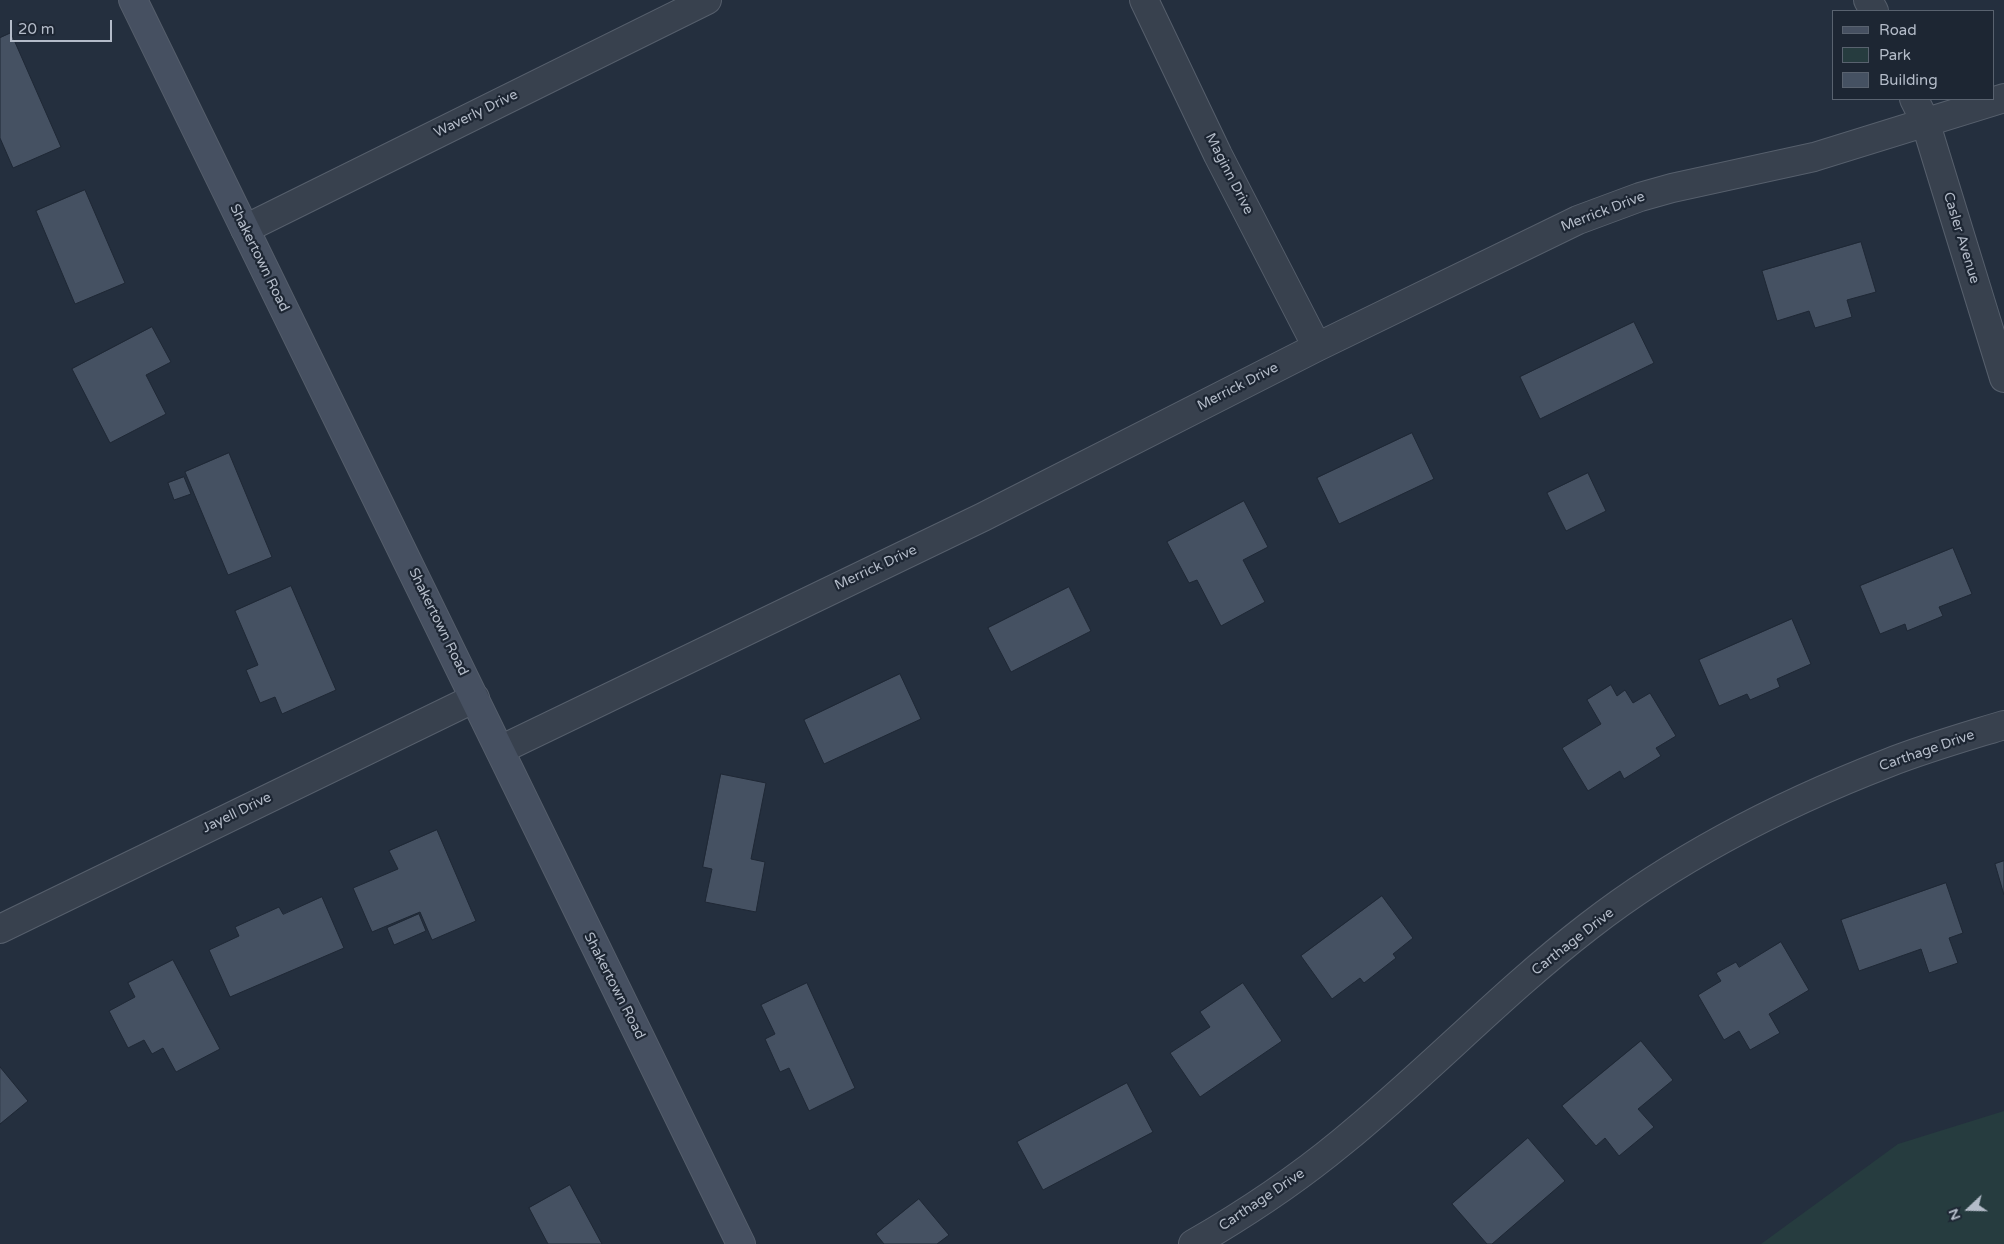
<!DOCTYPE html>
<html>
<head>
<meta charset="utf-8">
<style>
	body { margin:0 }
	#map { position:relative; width:2004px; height:1244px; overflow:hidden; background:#242f3e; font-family:"Varela Round",sans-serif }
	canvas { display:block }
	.legend { position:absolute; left:1832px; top:10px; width:162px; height:90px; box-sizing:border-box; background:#1d2633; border:1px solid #59626f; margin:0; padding:6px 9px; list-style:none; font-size:15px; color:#b4bcc9 }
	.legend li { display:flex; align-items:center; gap:10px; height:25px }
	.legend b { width:25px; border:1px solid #59626f }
	.north { position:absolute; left:1944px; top:1184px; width:50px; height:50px; -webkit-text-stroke:4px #1d2633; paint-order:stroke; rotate:249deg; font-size:14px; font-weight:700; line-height:20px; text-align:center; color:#b4bcc9 }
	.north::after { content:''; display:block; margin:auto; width:18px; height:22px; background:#b4bcc9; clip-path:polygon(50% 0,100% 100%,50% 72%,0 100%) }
	.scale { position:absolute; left:10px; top:20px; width:102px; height:22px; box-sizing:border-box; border:2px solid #b4bcc9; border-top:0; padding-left:6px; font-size:15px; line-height:18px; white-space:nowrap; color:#b4bcc9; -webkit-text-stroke:4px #1d2633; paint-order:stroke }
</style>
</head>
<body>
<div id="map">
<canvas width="2004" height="1244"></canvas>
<ul class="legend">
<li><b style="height:6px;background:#465061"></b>Road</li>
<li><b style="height:14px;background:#263c3f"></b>Park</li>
<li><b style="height:14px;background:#455162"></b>Building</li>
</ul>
<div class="north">N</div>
<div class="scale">20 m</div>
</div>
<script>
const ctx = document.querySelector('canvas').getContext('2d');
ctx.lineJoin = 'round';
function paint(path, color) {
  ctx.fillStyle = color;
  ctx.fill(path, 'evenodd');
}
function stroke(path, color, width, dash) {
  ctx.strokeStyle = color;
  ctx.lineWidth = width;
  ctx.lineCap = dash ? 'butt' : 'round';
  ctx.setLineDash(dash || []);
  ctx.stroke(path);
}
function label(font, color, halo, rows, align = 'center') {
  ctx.font = font + ' "Varela Round",sans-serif';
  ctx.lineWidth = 4.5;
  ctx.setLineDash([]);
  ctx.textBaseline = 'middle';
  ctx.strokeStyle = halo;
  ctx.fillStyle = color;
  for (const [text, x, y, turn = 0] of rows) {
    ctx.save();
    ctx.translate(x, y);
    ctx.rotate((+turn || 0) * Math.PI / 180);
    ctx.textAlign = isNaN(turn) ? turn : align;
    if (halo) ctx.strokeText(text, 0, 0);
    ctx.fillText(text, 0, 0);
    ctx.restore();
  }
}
const green = new Path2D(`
	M2004,1111V1244H1761L1898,1144Z`);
const building = new Path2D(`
	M11,33L61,147L13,168L0,138V38Z
	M85,190L125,283L75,304L36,211Z
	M1861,242L1876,292L1847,300L1852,317L1815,328L1809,311L1777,321L1762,271Z
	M1634,322L1654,363L1540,419L1520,377Z
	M152,327L171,362L146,375L166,414L110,443L72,369Z
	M1412,433L1434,479L1339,524L1317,478Z
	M229,453L272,557L228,575L185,472Z
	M1588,473L1606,511L1566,531L1547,493Z
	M184,477L191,494L174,500L168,483Z
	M1244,501L1268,547L1243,560L1265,602L1221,626L1197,580L1189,583L1167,542Z
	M1953,548L1972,594L1939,607L1943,616L1907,631L1905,624L1880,634L1860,586Z
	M291,586L336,690L282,714L275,697L260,703L246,670L258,665L235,611Z
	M1069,587L1091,631L1011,672L988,628Z
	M1792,619L1811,664L1777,679L1780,687L1750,700L1747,694L1719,706L1699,660Z
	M900,674L921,719L824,764L804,720Z
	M1611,685L1617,696L1625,690L1633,703L1650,693L1676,736L1656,748L1661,756L1624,779L1620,771L1588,791L1562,748L1601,724L1587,700Z
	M721,774L766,783L751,859L765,862L756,912L705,902L712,869L703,867Z
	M437,830L476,921L432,940L420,912L372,932L353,888L398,869L389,851Z
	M2004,861V895L1995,864Z
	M1946,883L1963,933L1949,938L1958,963L1929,973L1921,949L1859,971L1841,920Z
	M1382,896L1413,938L1393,954L1396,958L1364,983L1360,978L1332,999L1301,956Z
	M322,897L344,948L230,997L209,950L239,936L235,927L279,907L283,914Z
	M419,914L426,931L394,945L387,928Z
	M1781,942L1809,990L1769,1014L1780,1033L1750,1050L1739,1031L1724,1040L1698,995L1721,981L1716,973L1736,962L1739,967Z
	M173,960L220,1049L176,1072L163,1048L152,1054L144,1040L128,1048L109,1011L135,997L128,983Z
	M807,983L855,1088L809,1111L789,1068L780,1072L765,1039L775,1034L761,1005Z
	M1243,983L1282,1041L1200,1097L1170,1053L1210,1027L1200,1012Z
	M1641,1041L1673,1080L1638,1109L1654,1127L1619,1156L1605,1138L1596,1146L1562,1106Z
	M0,1067L28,1101L0,1124Z
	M1127,1083L1153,1132L1043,1190L1017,1142Z
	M1528,1138L1565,1181L1492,1244H1487L1452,1204Z
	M570,1185L602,1244H548L529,1208Z
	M919,1199L949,1235L937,1244H884L876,1234Z`);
const street = new Path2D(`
	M1144,0L1218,155L1317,347
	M1868,0L1874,11
	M1914,99L1925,121L2004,378
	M245,229L707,0
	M500,750L983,517L1317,347L1578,220L1640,197L1672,188L1814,157L2004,98
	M0,929L475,698
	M1193,1244C1245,1214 1296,1180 1342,1142C1427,1073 1502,993 1589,926C1678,857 1782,804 1888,763C1926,748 1965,737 2004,725`);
const secondary = new Path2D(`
	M133,0L741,1244`);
const streetNames = [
	["Waverly Drive",476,114,-26],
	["Maginn Drive",1229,174,63],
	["Merrick Drive",1603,212,-21],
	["Casler Avenue",1961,238,73],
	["Shakertown Road",259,258,64],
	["Merrick Drive",1238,387,-27],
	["Merrick Drive",876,568,-25],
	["Shakertown Road",438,622,64],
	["Carthage Drive",1927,751,-19],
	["Jayell Drive",237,813,-26],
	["Carthage Drive",1573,942,-38],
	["Shakertown Road",614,986,63],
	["Carthage Drive",1262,1200,-34]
];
paint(green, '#263c3f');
paint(building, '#455162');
stroke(building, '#1f2835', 1);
stroke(street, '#565f6c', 30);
stroke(secondary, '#565f6c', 30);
stroke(street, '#38414e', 28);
stroke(secondary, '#465061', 28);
label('14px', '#b4bcc9', '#1d2633', streetNames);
</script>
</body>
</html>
